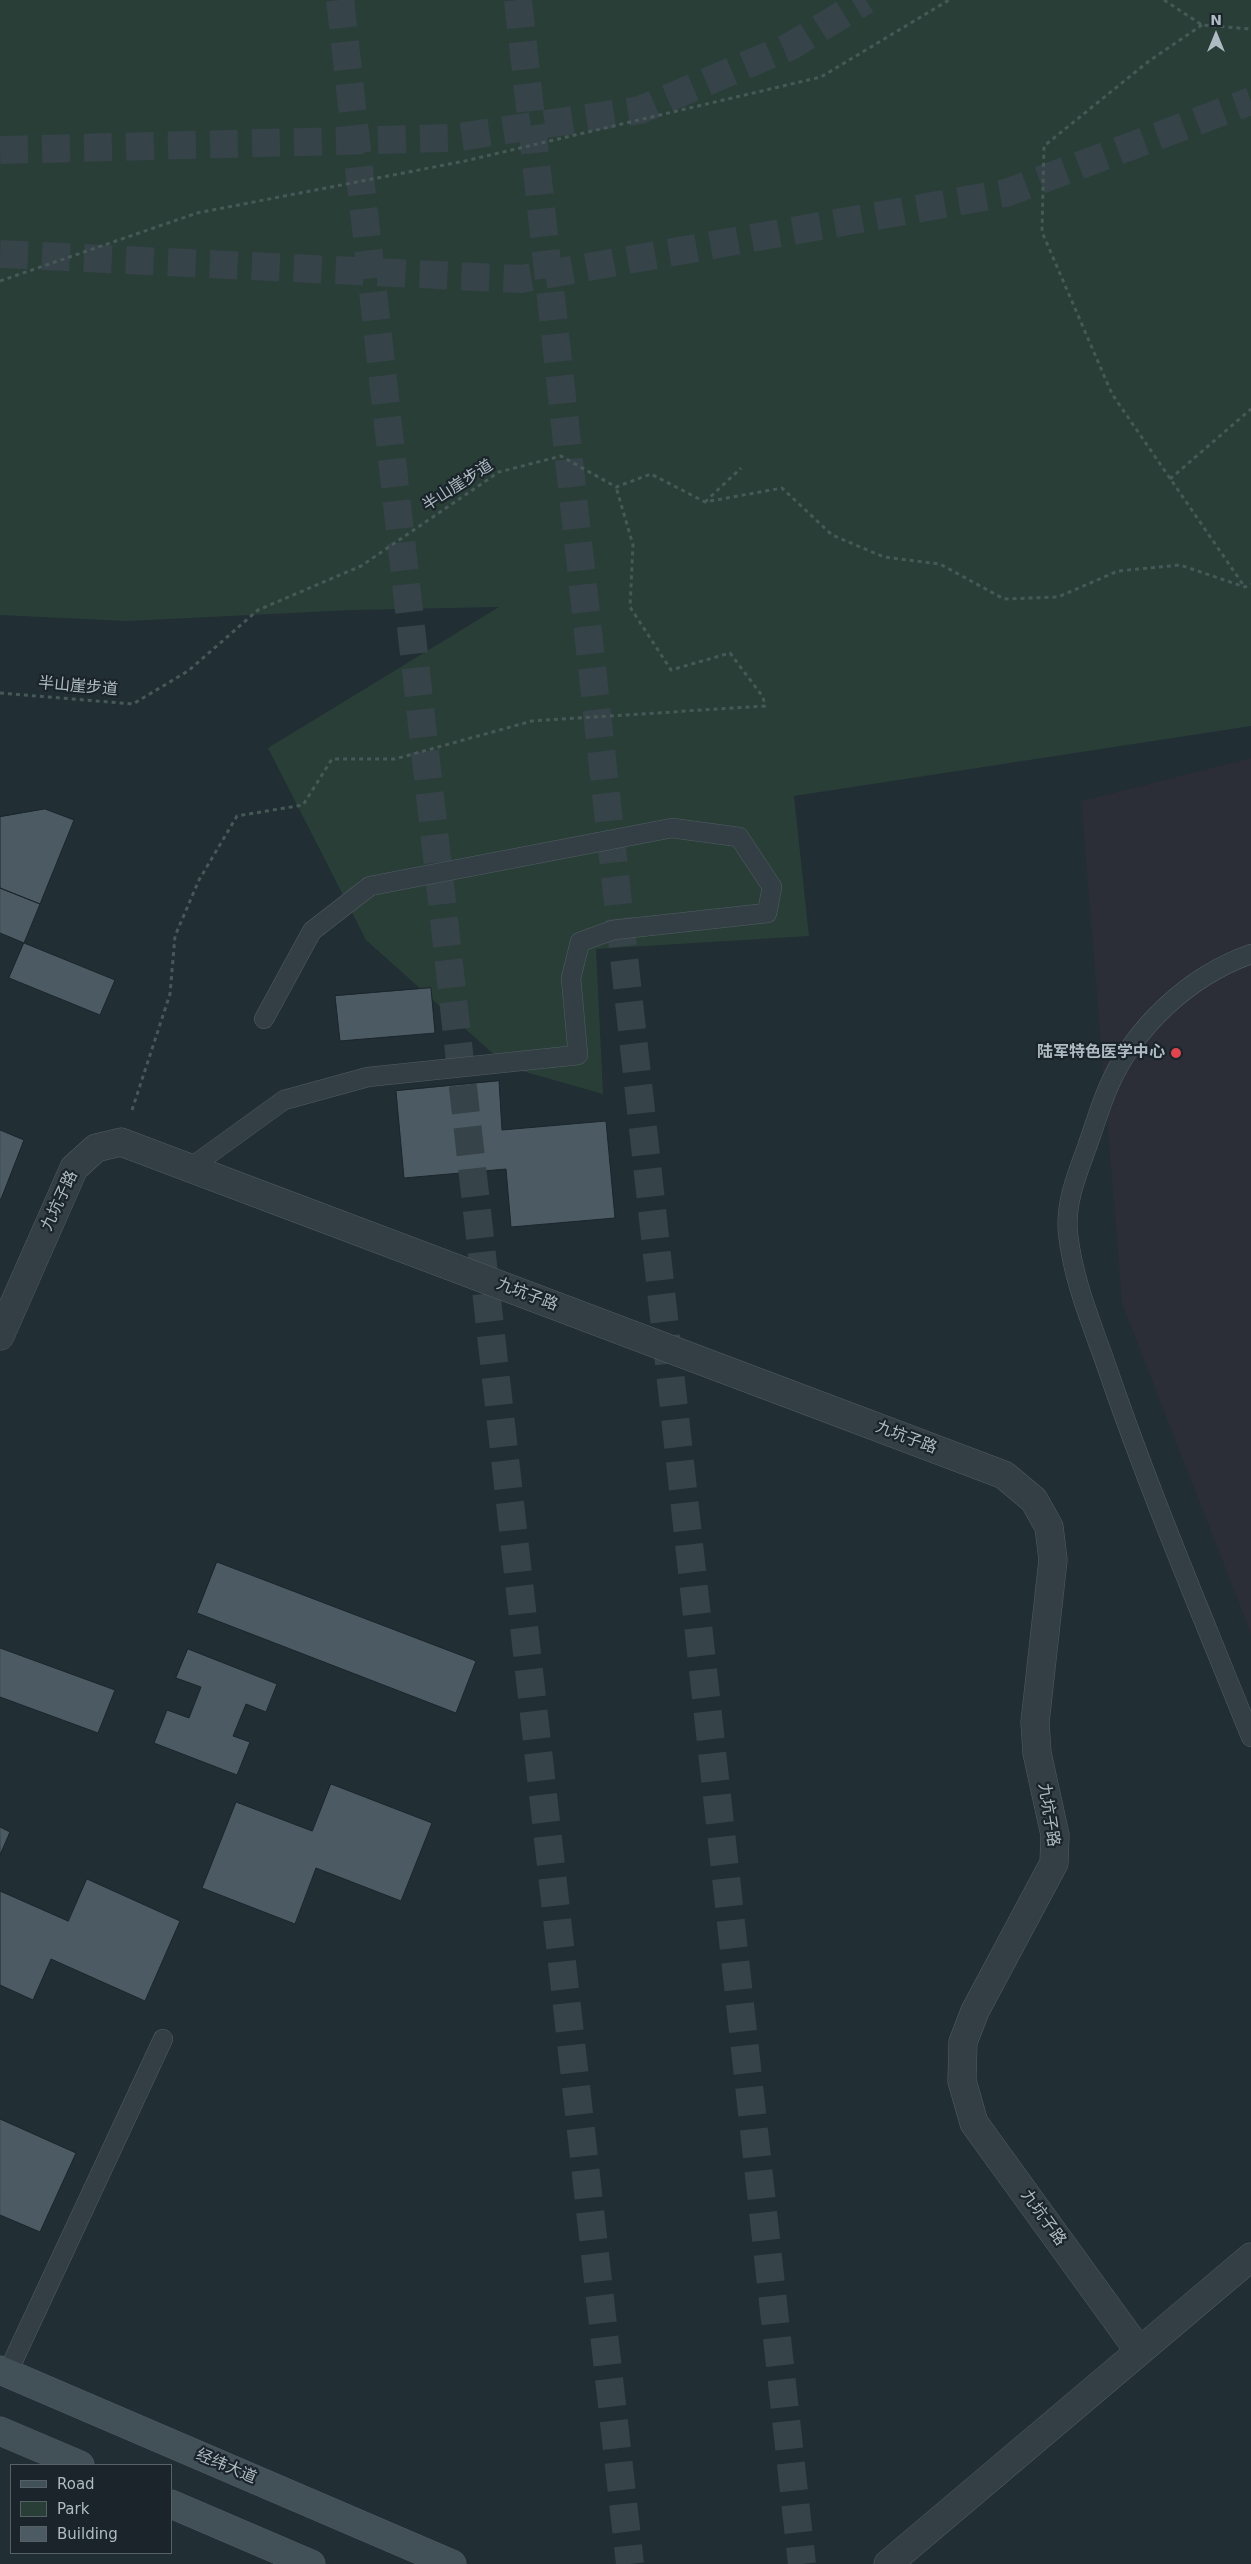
<!DOCTYPE html>
<html>
<head>
<meta charset="utf-8">
<style>
	body { margin:0 }
	#map { position:relative; width:1251px; height:2564px; overflow:hidden; background:#212e34; font-family:"DejaVu Sans",sans-serif }
	canvas { display:block }
	.legend { position:absolute; left:10px; top:2464px; width:162px; height:90px; box-sizing:border-box; background:#1a242a; border:1px solid #556067; margin:0; padding:6px 9px; list-style:none; font-size:15px; color:#aebbc2 }
	.legend li { display:flex; align-items:center; gap:10px; height:25px }
	.legend b { width:25px; border:1px solid #556067 }
	.north { position:absolute; left:1191px; top:10px; width:50px; height:50px; -webkit-text-stroke:4px #1a242a; paint-order:stroke; rotate:0deg; font-size:14px; font-weight:700; line-height:20px; text-align:center; color:#aebbc2 }
	.north::after { content:''; display:block; margin:auto; width:18px; height:22px; background:#aebbc2; clip-path:polygon(50% 0,100% 100%,50% 72%,0 100%) }
</style>
</head>
<body>
<div id="map">
<canvas width="1251" height="2564"></canvas>
<ul class="legend">
<li><b style="height:6px;background:#425058"></b>Road</li>
<li><b style="height:14px;background:#2a3e38"></b>Park</li>
<li><b style="height:14px;background:#4c5b63"></b>Building</li>
</ul>
<div class="north">N</div>
</div>
<script>
const ctx = document.querySelector('canvas').getContext('2d');
ctx.lineJoin = 'round';
function paint(path, color) {
  ctx.fillStyle = color;
  ctx.fill(path, 'evenodd');
}
function stroke(path, color, width, dash) {
  ctx.strokeStyle = color;
  ctx.lineWidth = width;
  ctx.lineCap = dash ? 'butt' : 'round';
  ctx.setLineDash(dash || []);
  ctx.stroke(path);
}
function label(font, color, halo, rows, align = 'center') {
  ctx.font = font + ' "DejaVu Sans","Noto Sans SC",sans-serif';
  ctx.lineWidth = 4.5;
  ctx.setLineDash([]);
  ctx.textBaseline = 'middle';
  ctx.strokeStyle = halo;
  ctx.fillStyle = color;
  for (const [text, x, y, turn = 0] of rows) {
    ctx.save();
    ctx.translate(x, y);
    ctx.rotate((+turn || 0) * Math.PI / 180);
    ctx.textAlign = isNaN(turn) ? turn : align;
    if (halo) ctx.strokeText(text, 0, 0);
    ctx.fillText(text, 0, 0);
    ctx.restore();
  }
}
const medical = new Path2D(`
	M1251,758V1634L1122,1304L1081,801Z`);
const green = new Path2D(`
	M0,0H1251V726L794,796L809,936L596,949L603,1094L508,1067L366,940L268,748L499,607L353,610L127,621L0,615Z`);
const building = new Path2D(`
	M45,809L74,820L40,904L0,888V817Z
	M0,888L40,904L24,943L0,933Z
	M24,943L115,980L100,1015L9,978Z
	M431,988L435,1033L340,1041L335,996Z
	M499,1081L502,1130L606,1121L615,1218L511,1227L506,1169L404,1178L396,1091Z
	M0,1130L24,1140L1,1199H0Z
	M217,1562L476,1661L456,1713L197,1613Z
	M0,1648L115,1690L98,1733L0,1697Z
	M188,1649L277,1684L266,1712L246,1704L233,1736L250,1742L237,1775L154,1743L167,1710L189,1718L201,1687L176,1678Z
	M331,1784L432,1823L401,1901L316,1868L295,1924L202,1888L236,1802L312,1831Z
	M0,1827L10,1832L0,1855Z
	M87,1879L180,1921L145,2001L51,1959L33,2000L0,1985V1891L68,1921Z
	M0,2119L76,2153L40,2232L0,2215Z`);
const primaryTunnel = new Path2D(`
	M0,254L521,279L1006,193L1251,101`);
const trunkTunnel = new Path2D(`
	M340,0L630,2564
	M518,0L802,2564
	M0,150L452,138L640,110L791,46L866,0`);
const path = new Path2D(`
	M1164,0L1202,25L1251,29
	M1202,25L1149,61L1044,146L1042,232L1112,394L1244,586
	M0,281L197,213L465,161L821,77L949,0
	M1170,479L1251,409
	M705,502L741,468
	M0,693L133,704L188,671L258,610L361,566L499,472L561,456L616,487L651,474L705,502L782,488L832,535L884,557L940,564L1004,599L1058,597L1118,571L1180,565L1245,587L1251,584
	M132,1110L170,994L175,936L199,880L237,816L303,805L332,759H395L532,721L765,706L763,697L730,653L671,670L630,607L633,545L616,487`);
const service = new Path2D(`
	M1251,954C1189,976 1134,1027 1108,1088C1100,1107 1094,1127 1087,1147C1077,1174 1065,1203 1068,1233C1073,1283 1095,1331 1111,1379C1153,1500 1203,1618 1251,1737
	M190,1168L284,1100L368,1077L578,1055L571,978L580,942L613,930L767,913L772,887L739,837L672,828L370,886L312,931L264,1019
	M7,2374L163,2039`);
const minor = new Path2D(`
	M0,1336L74,1168L96,1148L121,1142L1004,1475L1034,1500L1049,1527L1053,1560L1035,1722L1037,1753L1055,1835L1054,1863L975,2011L963,2042L962,2081L974,2123L1139,2351
	M888,2564L1251,2257`);
const secondary = new Path2D(`
	M0,2370L452,2564
	M0,2431L80,2465
	M171,2504L311,2564`);
const markers = [
	[1176,1053,6,"#e0444e"]
];
const streetNames = [
	["半山崖步道",458,486,-33],
	["半山崖步道",78,687,5],
	["九坑子路",60,1201,-65],
	["九坑子路",527,1295,21],
	["九坑子路",906,1438,21],
	["九坑子路",1048,1815,81],
	["九坑子路",1043,2218,54],
	["经纬大道",226,2467,23]
];
const poiNames = [
	["陆军特色医学中心",1165,1053]
];
paint(medical, '#2b2d37');
paint(green, '#2a3e38');
paint(building, '#4c5b63');
stroke(building, '#1c262c', 1);
stroke(primaryTunnel, '#364349', 28, [28, 14]);
stroke(trunkTunnel, '#364349', 28, [28, 14]);
stroke(service, '#515d63', 20);
stroke(minor, '#515d63', 29);
stroke(secondary, '#515d63', 29);
stroke(path, '#465957', 3, [4, 4]);
stroke(service, '#343f45', 19);
stroke(minor, '#343f45', 28);
stroke(secondary, '#425058', 28);
for (const [x, y, r, color] of markers) {
  const dot = new Path2D();
  dot.arc(x, y, r, 0, 2 * Math.PI);
  ctx.fillStyle = color;
  ctx.fill(dot);
  stroke(dot, '#1a242a', 2);
}
label('16px', '#aebbc2', '#1a242a', streetNames);
label('bold 16px', '#aebbc2', '#1a242a', poiNames, 'right');
</script>
</body>
</html>
